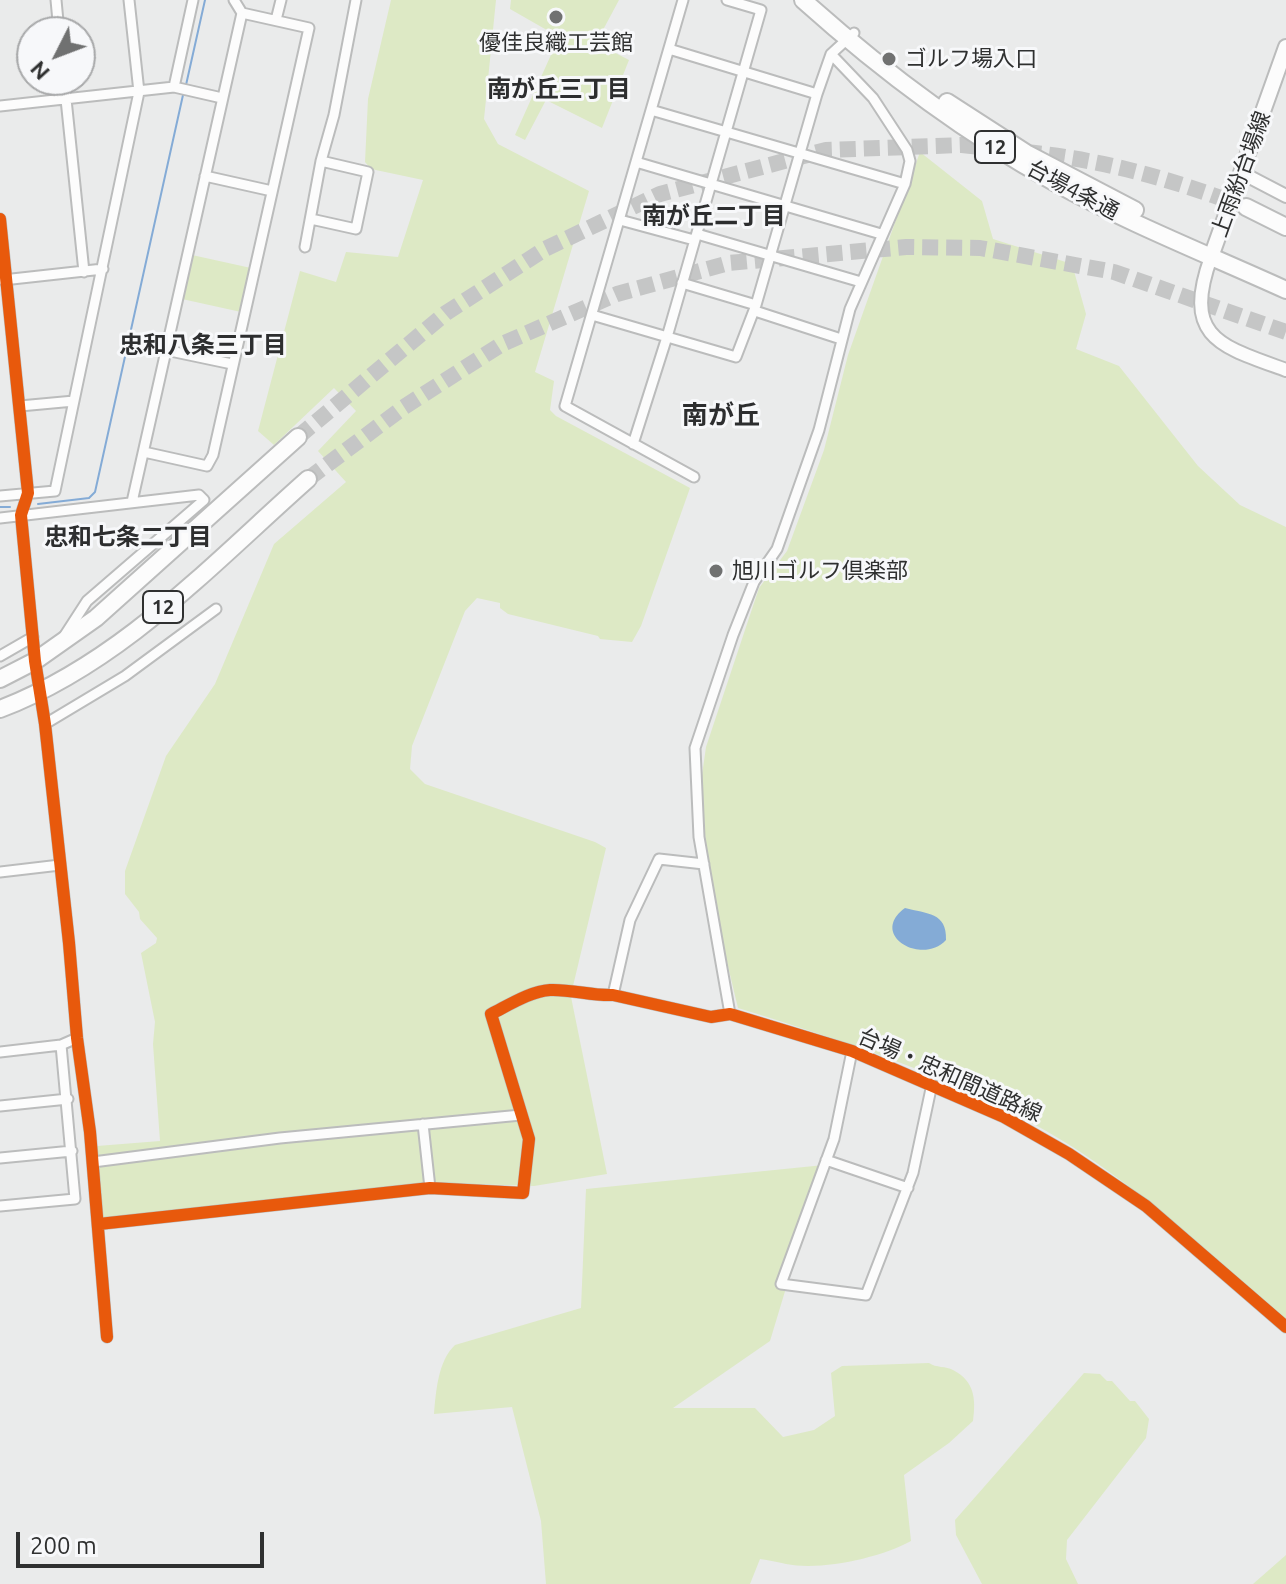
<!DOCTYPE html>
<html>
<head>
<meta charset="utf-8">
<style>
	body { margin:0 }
	#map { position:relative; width:1286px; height:1584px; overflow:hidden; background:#eaebeb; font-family:Ubuntu,sans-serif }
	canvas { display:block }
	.north { position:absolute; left:16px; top:16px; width:80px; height:80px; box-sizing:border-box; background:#f7f8fa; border:2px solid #a7a8a9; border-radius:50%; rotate:228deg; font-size:22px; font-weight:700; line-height:32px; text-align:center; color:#2f3030 }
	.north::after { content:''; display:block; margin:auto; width:28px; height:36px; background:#707171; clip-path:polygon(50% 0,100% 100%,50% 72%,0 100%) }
	.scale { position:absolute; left:16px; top:1532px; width:248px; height:36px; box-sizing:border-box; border:4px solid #2f3030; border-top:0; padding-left:10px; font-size:24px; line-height:28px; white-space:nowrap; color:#2f3030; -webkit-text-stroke:6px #f7f8fa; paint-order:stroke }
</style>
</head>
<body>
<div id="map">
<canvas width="1286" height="1584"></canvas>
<div class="north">N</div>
<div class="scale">200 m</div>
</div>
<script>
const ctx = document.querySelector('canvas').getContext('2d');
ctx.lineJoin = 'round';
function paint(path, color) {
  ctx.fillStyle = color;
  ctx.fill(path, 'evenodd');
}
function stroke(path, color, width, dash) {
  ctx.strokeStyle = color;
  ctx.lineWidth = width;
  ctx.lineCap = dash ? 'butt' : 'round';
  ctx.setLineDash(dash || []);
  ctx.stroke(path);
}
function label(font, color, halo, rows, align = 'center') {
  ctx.font = font + ' Ubuntu,"Noto Sans JP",sans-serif';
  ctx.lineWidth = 6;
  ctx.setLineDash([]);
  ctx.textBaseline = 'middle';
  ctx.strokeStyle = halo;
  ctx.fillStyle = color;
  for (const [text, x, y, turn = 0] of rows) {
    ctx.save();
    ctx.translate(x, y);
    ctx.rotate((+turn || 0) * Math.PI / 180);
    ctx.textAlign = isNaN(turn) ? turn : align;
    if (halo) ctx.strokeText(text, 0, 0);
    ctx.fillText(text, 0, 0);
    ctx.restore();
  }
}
const green = new Path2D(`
	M391,0H496L484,119L498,144L589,191L535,372L554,381L550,410L556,416L690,488L641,626L632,642L600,639L598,636L508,614L500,608V603L477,598L465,611L412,746L410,769L425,784L595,842L606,848L573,986L569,987L607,1174L534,1186L444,1183L171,1210L103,1219L97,1146L160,1141L153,1044L155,1022L141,953L156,943L157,938L140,919L139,912L125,894V871L166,756L215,684L274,544L346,482L318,451L356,411L334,388L274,445L258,431L300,271L336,282L346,252L398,257L423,180L371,169L365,162L368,99Z
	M511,0H619L596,43L629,60L602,128L546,100L525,140L515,135L559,37L510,9Z
	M920,152L982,201L993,239L1072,264L1086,314L1076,349L1119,366L1198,466L1240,505L1286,527V1319C1215,1258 1147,1194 1068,1144C967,1081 851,1043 738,1008L709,887L701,782L706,747L759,588L787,551L824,450L848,355Z
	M192,255L251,268L241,312L182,299Z
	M824,1165L781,1284L786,1288L770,1341L673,1408H755L783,1437L814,1430L835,1416L831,1373L842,1366L929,1363C936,1368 946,1366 953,1370C975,1381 976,1400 973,1421L949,1443L904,1475L911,1541C880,1558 821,1571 786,1564C777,1562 769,1560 760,1559L750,1584H546L541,1521L512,1407L434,1414C436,1391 438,1361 455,1345L581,1308L586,1189Z
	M1084,1373L1100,1374L1107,1381H1112L1130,1401H1135L1149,1419L1146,1438L1067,1540L1066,1559L1078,1584H982L956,1535L955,1520Z
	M1286,1555V1584H1253Z`);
const water = new Path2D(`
	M905,908C927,914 947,912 946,940C922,966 868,935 905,908Z`);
const stream = new Path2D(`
	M186,85L205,0
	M38,504L89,498L95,492L183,95
	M0,507H10`);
const trunkTunnel = new Path2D(`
	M1025,152C1105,160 1167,178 1243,206
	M298,437L446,313L545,249L660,194L826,150L962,145L998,149
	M308,479L404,407L502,344L617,294L729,263L906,247L980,248L1114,272L1286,332`);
const minor = new Path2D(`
	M56,0L59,32
	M683,0L565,406L694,477
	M276,20L281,0
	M669,49L817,94
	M64,80L84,272
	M174,87L193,0
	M0,106L174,87L222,98
	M651,110L905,184
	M636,162L881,234
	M205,176L272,191
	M0,219L28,493L21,515L35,661L45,724L69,943L77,1038L90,1132L107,1337
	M311,219L356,229L368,172L321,161
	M620,220L694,240
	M697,234L861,282
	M305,247L321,161L334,115L356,0
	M3,280L103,269
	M682,283L756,305
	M755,311L841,339
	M592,315L736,357L756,305L817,94L831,54L854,33
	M137,344L232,364
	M20,406L74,401
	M633,444L667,337L761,10L727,0
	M144,452L207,466L213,455L309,28L242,13L234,0
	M0,496L55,491L139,92L129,0
	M132,502L242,13
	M0,518L199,495L204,500L87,601L65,635
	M0,656L33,637
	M45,724L125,676L216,609
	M0,872L60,865
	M613,995L630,920L659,859L704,864
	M730,1014L699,837L695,748L733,635L754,582L777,549L819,430L850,309L905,184L910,161L907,150L873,98L831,54
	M852,1051L834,1139L781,1284L866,1295L913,1173L932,1084
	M0,1052L61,1045L77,1038
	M0,1106L68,1099
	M423,1124L430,1188
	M0,1158L72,1151
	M826,1160L908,1188
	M93,1162L280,1138L521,1115
	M0,1206L75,1199L61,1045
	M99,1224L430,1188L523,1193L529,1139L491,1014C509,1005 531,991 550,990C571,989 592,996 613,995L711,1017L730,1014L852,1051L1004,1117L1069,1154L1146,1206L1286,1327`);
const tertiary = new Path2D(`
	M1242,173L1286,196
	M1211,257C1182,338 1220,346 1286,370`);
const secondary = new Path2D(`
	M1211,257L1286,47`);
const trunk = new Path2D(`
	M803,0C880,69 963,132 1054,182C1128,223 1209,255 1286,290
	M947,102L1026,153L1135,210
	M1246,207L1286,227
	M0,679L35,661L96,618L298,437
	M0,709C121,663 213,563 308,479`);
const cycleway = new Path2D(`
	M0,219L28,493L21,515L35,661L45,724L69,943L77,1038L90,1132L107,1337
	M99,1224L430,1188L523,1193L529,1139L491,1014C509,1005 531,991 550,990C571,989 592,996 613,995L711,1017L730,1014L852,1051L1004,1117L1069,1154L1146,1206L1286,1327`);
const markers = [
	[556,17,8,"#707171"],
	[889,59,8,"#707171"],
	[716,571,8,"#707171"]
];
const shields = [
	[995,147,40],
	[163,607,40]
];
const shieldNames = [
	["12",995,147],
	["12",163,607]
];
const poiNames = [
	["優佳良織工芸館",556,43,"center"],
	["ゴルフ場入口",905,59],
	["旭川ゴルフ倶楽部",732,571]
];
const streetNames = [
	["上雨紛台場線",1241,174,-70],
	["台場4条通",1073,190,28],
	["台場・忠和間道路線",950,1075,24]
];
const neighbourhoodNames = [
	["南が丘三丁目",559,89],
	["南が丘二丁目",714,216],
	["忠和八条三丁目",203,345],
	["忠和七条二丁目",128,537]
];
const quarterNames = [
	["南が丘",721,415]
];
paint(green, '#dde9c5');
paint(water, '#84abd6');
stroke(stream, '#84abd6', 2);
stroke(trunkTunnel, '#c5c6c6', 16, [16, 8]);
stroke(minor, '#bbbcbc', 13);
stroke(tertiary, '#bbbcbc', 16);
stroke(secondary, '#bbbcbc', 18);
stroke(trunk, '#bbbcbc', 20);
stroke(minor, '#fcfcfc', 9);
stroke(tertiary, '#fcfcfc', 12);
stroke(secondary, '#fcfcfc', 14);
stroke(trunk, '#fcfcfc', 16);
stroke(cycleway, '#e8590c', 12);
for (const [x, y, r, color] of markers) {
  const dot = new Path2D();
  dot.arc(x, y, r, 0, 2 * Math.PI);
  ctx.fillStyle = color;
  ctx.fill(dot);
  stroke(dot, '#f7f8fa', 3);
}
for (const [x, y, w] of shields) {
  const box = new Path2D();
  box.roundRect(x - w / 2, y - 16, w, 32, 6);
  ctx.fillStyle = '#f7f8fa';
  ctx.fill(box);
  stroke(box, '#2f3030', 2);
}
label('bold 20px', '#2f3030', null, shieldNames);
label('22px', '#2f3030', '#f7f8fa', poiNames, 'left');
label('22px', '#2f3030', '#f7f8fa', streetNames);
label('bold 24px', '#2d2e2f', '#f7f8fa', neighbourhoodNames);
label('bold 26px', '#2d2e2f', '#f7f8fa', quarterNames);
</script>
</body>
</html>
